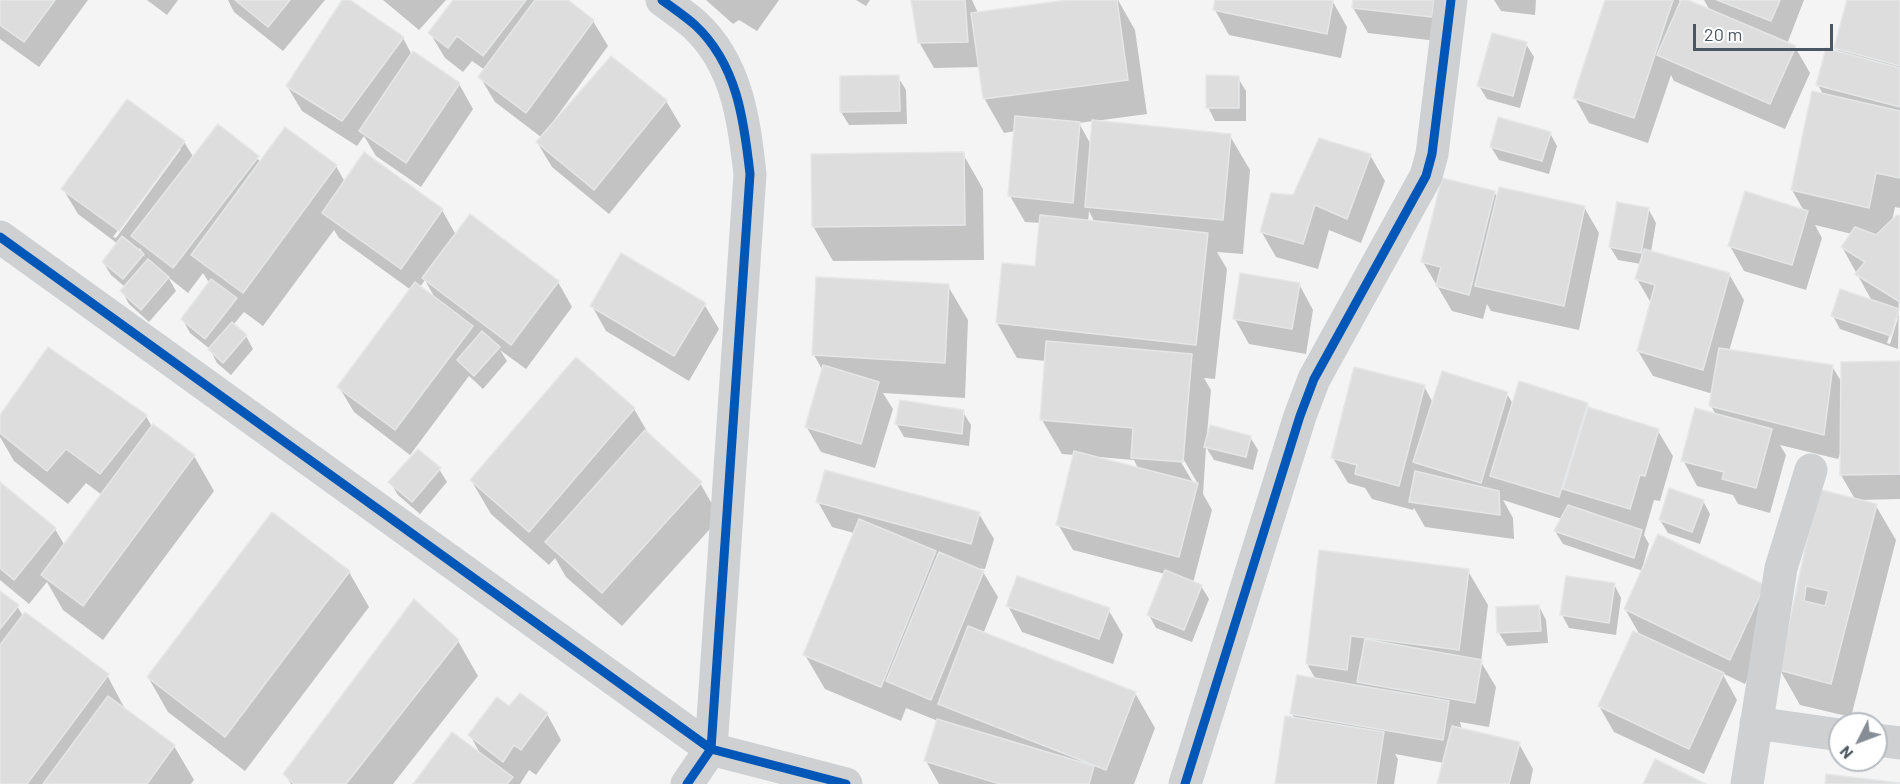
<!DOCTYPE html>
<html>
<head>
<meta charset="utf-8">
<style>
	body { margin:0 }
	#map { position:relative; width:1900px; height:784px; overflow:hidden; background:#f4f4f4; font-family:Barlow,sans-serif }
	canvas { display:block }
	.north { position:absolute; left:1828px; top:712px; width:60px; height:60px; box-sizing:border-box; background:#fff; border:2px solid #b7bbc0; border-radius:50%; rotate:228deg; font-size:16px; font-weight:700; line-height:24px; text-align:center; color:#4a5661 }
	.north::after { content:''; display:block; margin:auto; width:21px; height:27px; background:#868d94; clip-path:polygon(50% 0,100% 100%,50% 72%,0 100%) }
	.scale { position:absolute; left:1693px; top:24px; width:140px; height:27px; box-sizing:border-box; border:3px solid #4a5661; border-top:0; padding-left:8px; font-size:18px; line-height:21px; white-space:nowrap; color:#4a5661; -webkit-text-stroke:4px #fff; paint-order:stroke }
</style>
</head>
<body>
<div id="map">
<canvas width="1900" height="784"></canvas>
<div class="north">N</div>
<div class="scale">20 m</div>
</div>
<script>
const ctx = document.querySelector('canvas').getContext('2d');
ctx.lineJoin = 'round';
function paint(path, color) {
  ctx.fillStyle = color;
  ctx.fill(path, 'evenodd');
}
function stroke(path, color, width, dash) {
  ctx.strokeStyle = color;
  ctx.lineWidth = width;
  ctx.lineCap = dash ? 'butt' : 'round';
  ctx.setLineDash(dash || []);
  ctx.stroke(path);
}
const shadow = new Path2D(`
	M0,0H88L39,67L0,39Z
	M147,0H178L167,15Z
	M228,0H325L283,51L234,12Z
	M344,0L403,38L412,55L459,84L473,109L421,187L376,156L364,136L357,146L302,111L287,86Z
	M383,0H446L419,30Z
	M455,0H565L593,21L608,46L555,119L557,120L666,101L681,126L609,214L552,167L537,142L541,137L495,102L480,77L485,70L472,61L463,72L445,58L430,33Z
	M706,0H779L757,31L739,20L733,24Z
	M856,0H870L866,6Z
	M912,0H972L978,13L1078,0H1118L1135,30L1147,114L1095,121L1230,136L1250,170L1243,254L1217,252L1227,269L1215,379L1204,378L1211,390L1207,434L1250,437L1258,450L1253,470L1214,460L1206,447L1203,494L1212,510L1193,583L1201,586L1209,599L1192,642L1156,628L1149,615L1165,574L1073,550L1058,524L1075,455L1062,454L1042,420L1046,361L1017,358L997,323L1036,268L1041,223L1025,222L1010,196L1016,131L1004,133L984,98L980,67L934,68L919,42ZM1093,121L1091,145L1079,123ZM1089,211L1095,223L1088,222ZM1181,455L1198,484H1194L1178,457ZM1099,457L1134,460L1139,470L1099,459Z
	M1217,0L1333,2L1347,27L1341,58L1229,35L1215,10Z
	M1354,0H1450L1446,42L1368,33L1353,8Z
	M1494,0H1536L1535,15L1501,11Z
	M1607,0H1679L1681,4L1685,0L1710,11L1704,0H1804L1787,44L1795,47L1810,73L1785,129L1674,81L1671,75L1648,143L1589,123L1575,98Z
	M1848,0H1900V208L1895,207L1892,221L1900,218L1898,349L1840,329L1833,316L1872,301L1842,247L1852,234L1815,225L1822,238L1806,290L1744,271L1730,246L1804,211L1792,190L1824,96L1818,85L1839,53L1836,48ZM1895,318H1898L1890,344L1887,343Z
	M1526,44L1534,57L1520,108L1487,99L1479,86Z
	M898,77L906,90L907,124L849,125L841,112Z
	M1238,78L1246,91V121H1215L1208,107Z
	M219,126L261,162L336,166L345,182L442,210L456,235L558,282L572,307L526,369L500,350L507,361L483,389L469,376L410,455L354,412L339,387L411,290L339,238L334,230L263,326L244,312L233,325L246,336L253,349L231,375L217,363L210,349L190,333L183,320L210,284L203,273L188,293L168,277L176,291L149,322L129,304L122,291L125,287L111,275L103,262L118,244L78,214L63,189L184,142L194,158ZM177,149H181L116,238L113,237ZM140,248L145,257L138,251ZM425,280L436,300L420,287Z
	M1550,133L1557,146L1549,174L1499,160L1491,147Z
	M963,154L983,189L984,260L833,261L813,226Z
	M1370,155L1385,181L1361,243L1329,230L1318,269L1276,257L1261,231L1294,197Z
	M1494,192L1498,198L1584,207L1599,233L1579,330L1491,311L1487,304L1483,319L1452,311L1423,262Z
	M1649,210L1656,223L1651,252L1729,274L1744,300L1729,351L1832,366L1842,383L1900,363V499L1858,500L1876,506L1896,540L1851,717L1800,705L1780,670L1819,491L1856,501L1841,475V452L1838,459L1780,445L1786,455L1770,513L1738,504L1733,495L1697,486L1683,460L1716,415L1711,406L1713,394L1653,376L1638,351L1651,303L1637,279L1641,264L1618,260L1610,247Z
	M1299,284L1313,310L1306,354L1249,344L1235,319Z
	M948,286L968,320L965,398L883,393L893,409L875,468L821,452L806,426L823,371L814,355Z
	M704,304L719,329L689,381L606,331L592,306Z
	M576,359L634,409L651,438L700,483L720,518L622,626L566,577L555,558L549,565L491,514L471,480Z
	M1424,386L1433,403L1507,394L1513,404H1587L1591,410L1658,431L1673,456L1660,501L1654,500L1644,535L1649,544L1642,569L1764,586L1779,611L1745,684L1722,673L1737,700L1704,774L1614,732L1599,706L1641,637L1625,609L1643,571L1563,544L1555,531L1562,519L1503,500L1513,518L1514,539L1425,527L1414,508L1413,510L1372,499L1365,488L1348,483L1333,458Z
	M963,412L971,425L969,446L904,437L896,423Z
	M146,416L152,427L194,456L214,491L103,640L63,610L47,582L29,604L0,580V484L55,529L65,546L102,495L86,483L68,504L14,461L0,437V417Z
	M439,469L447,482L420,514L398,495L390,482Z
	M1703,501L1710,514L1700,544L1668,533L1660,520Z
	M818,502L979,514L994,539L985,569L974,568L983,572L998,597L983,634L1135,693L1155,728L1134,784H939L926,761L938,721L906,708L901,721L825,689L805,655L854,533L832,527Z
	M272,514L349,572L369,607L245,771L168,712L148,677Z
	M1321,552L1468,571L1488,605L1481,662L1496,687L1489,727L1460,722L1462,730L1519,744L1533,769L1530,784H1439L1444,763L1395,754L1398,759L1394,784H1276L1295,719L1292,714L1316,680L1307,664Z
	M1614,584L1621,598L1616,635L1569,628L1562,615Z
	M0,593L17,606L23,616L107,675L126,711L174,746L194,780L191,784H0Z
	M1008,606L1108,609L1123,635L1113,664L1022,632Z
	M1539,606L1546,620L1548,643L1507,646L1499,633Z
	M458,641L478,676L393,784H291L285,774Z
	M510,708L547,714L561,740L536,775L529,770L520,784H415L481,755L470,735Z`);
const building = new Path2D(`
	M0,0H55L24,42L0,25Z
	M235,0H290L268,27Z
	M342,0H350L404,37L342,121L286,86Z
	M453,0H526L483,56L457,36L448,48L428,33Z
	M535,0H568L594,20L526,113L478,77Z
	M911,0H965L968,42L918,43Z
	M1067,0H1117L1128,80L983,99L971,13Z
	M1215,0H1331L1333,1L1327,34L1213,10Z
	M1353,0H1434L1432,17L1352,8Z
	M1605,0H1673L1634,118L1573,98Z
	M1681,0H1688L1796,46L1770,104L1657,55Z
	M1717,0H1780L1771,21Z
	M1847,0H1900V66L1834,48Z
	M1492,33L1527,42L1513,96L1477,86Z
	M1826,48L1900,68V107L1816,85Z
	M413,51L460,83L406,163L359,131Z
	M611,56L667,100L594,190L536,142Z
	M899,75L900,111L840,112V76Z
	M1206,75L1239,76V108H1206Z
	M1812,91L1900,111V178L1876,173L1869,208L1791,190Z
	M127,99L185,141L119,231L61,189Z
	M1015,116L1080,122L1073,203L1008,196Z
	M1498,117L1551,132L1542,161L1490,147Z
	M1092,120L1231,134L1223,220L1085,207Z
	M218,124L259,156L173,268L131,236Z
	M285,127L337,165L243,293L191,255Z
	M1319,138L1371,154L1347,219L1315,205L1303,244L1260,232L1271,193L1293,195Z
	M364,152L443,209L401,269L322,213Z
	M964,152L965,225L812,227L811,154Z
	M1442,178L1495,191L1469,295L1436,286L1441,267L1421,262Z
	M1499,187L1585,206L1564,306L1475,286Z
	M1745,191L1808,211L1792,265L1728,246Z
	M1617,202L1649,208L1641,253L1609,247Z
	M470,214L559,281L511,345L422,278Z
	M1040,215L1208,233L1196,345L996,323L1002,263L1035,266Z
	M1897,215L1900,216V302L1855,274L1865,262L1841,247L1855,227L1876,235Z
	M122,236L144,254L123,279L102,262Z
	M1644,249L1730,273L1703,370L1637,351L1655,285L1635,279Z
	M621,253L706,303L674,356L590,306Z
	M148,259L169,277L141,310L120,291Z
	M1240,273L1300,283L1292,329L1233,319Z
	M816,277L949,284L945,363L812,355Z
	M211,279L237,298L205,339L181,319Z
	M415,282L473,326L395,430L337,387Z
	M1840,289L1899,309L1891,336L1831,316Z
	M232,322L247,335L223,363L208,349Z
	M482,331L500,347L474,376L457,360Z
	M1046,341L1192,354L1183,462L1131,458L1133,428L1040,420Z
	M48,347L147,415L100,474L66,449L47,471L0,433V415Z
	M1719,348L1833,365L1824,435L1709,406Z
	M576,357L635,408L529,532L470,480Z
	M1900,361V474L1840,475L1841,362Z
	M823,365L879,382L861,444L805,427Z
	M1354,367L1425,385L1399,486L1355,474L1357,465L1331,458Z
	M1442,371L1508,392L1481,483L1413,462Z
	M1519,381L1588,403L1559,497L1490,476Z
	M900,400L964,410L962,434L895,424Z
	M1588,407L1659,429L1645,476L1640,475L1630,509L1563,489Z
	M1695,408L1772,429L1756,488L1722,479L1724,472L1681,461Z
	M153,424L195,455L83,606L41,575Z
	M1210,425L1251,436L1246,457L1204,447Z
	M645,430L702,482L602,593L545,542Z
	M418,449L441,468L412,502L388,482Z
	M1074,451L1198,483L1179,557L1056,525Z
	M825,470L980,512L971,544L816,502Z
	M1415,471L1499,491L1500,515L1409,502Z
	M0,482L56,528L14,580L0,568Z
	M1669,488L1704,500L1692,532L1659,520Z
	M1818,489L1877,504L1831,684L1779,670ZM1806,586L1829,591L1825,606L1804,601Z
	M1568,505L1642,530L1634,558L1554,531Z
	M272,512L350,571L225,737L147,677Z
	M859,519L936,551L881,687L803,655Z
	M1658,534L1765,585L1730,660L1624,609Z
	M1319,550L1469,569L1459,650L1351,636L1347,670L1306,664Z
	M939,552L984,571L931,700L886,681Z
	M1165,570L1202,585L1184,630L1147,615Z
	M1017,576L1110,608L1099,639L1006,606Z
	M1566,576L1615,583L1609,623L1560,615Z
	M0,591L19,605L0,629Z
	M414,599L459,640L346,784H294L283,774Z
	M1539,605L1541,631L1497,633L1496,607Z
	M25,612L109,674L27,784H0V645Z
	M968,626L1136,692L1106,770L938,704Z
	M1633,631L1724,673L1689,749L1598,706Z
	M1365,639L1482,660L1475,703L1357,682Z
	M1297,675L1449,701L1443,740L1290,714Z
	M520,693L548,713L521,750L514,745L503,762L468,735L497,697L509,706Z
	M108,696L175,745L147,784H43Z
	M1285,716L1384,732L1376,784H1275Z
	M937,719L1094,766L1089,784H1000L924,761Z
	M1452,726L1520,742L1509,784H1437Z
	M452,732L513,777L507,784H413Z
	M1655,759L1706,784H1643Z
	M1826,774L1900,783V784H1825Z`);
const street = new Path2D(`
	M662,0C673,8 685,16 695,25C737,64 744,120 750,174L711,749L687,784
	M0,237L711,749L846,784
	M1756,723L1840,735
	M1876,740L1900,743
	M1185,784L1300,416L1314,379L1426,176L1432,154L1451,0
	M1747,784L1781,568L1811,470`);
const cycleway = new Path2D(`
	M662,0C673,8 685,16 695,25C737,64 744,120 750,174L711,749L687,784
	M0,237L711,749L846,784
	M1185,784L1300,416L1314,379L1426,176L1432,154L1451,0`);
paint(shadow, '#0003');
paint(building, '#ddddde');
stroke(building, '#e5e6e7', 1.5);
stroke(street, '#ced0d2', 33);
stroke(cycleway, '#0057b8', 9);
</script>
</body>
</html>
